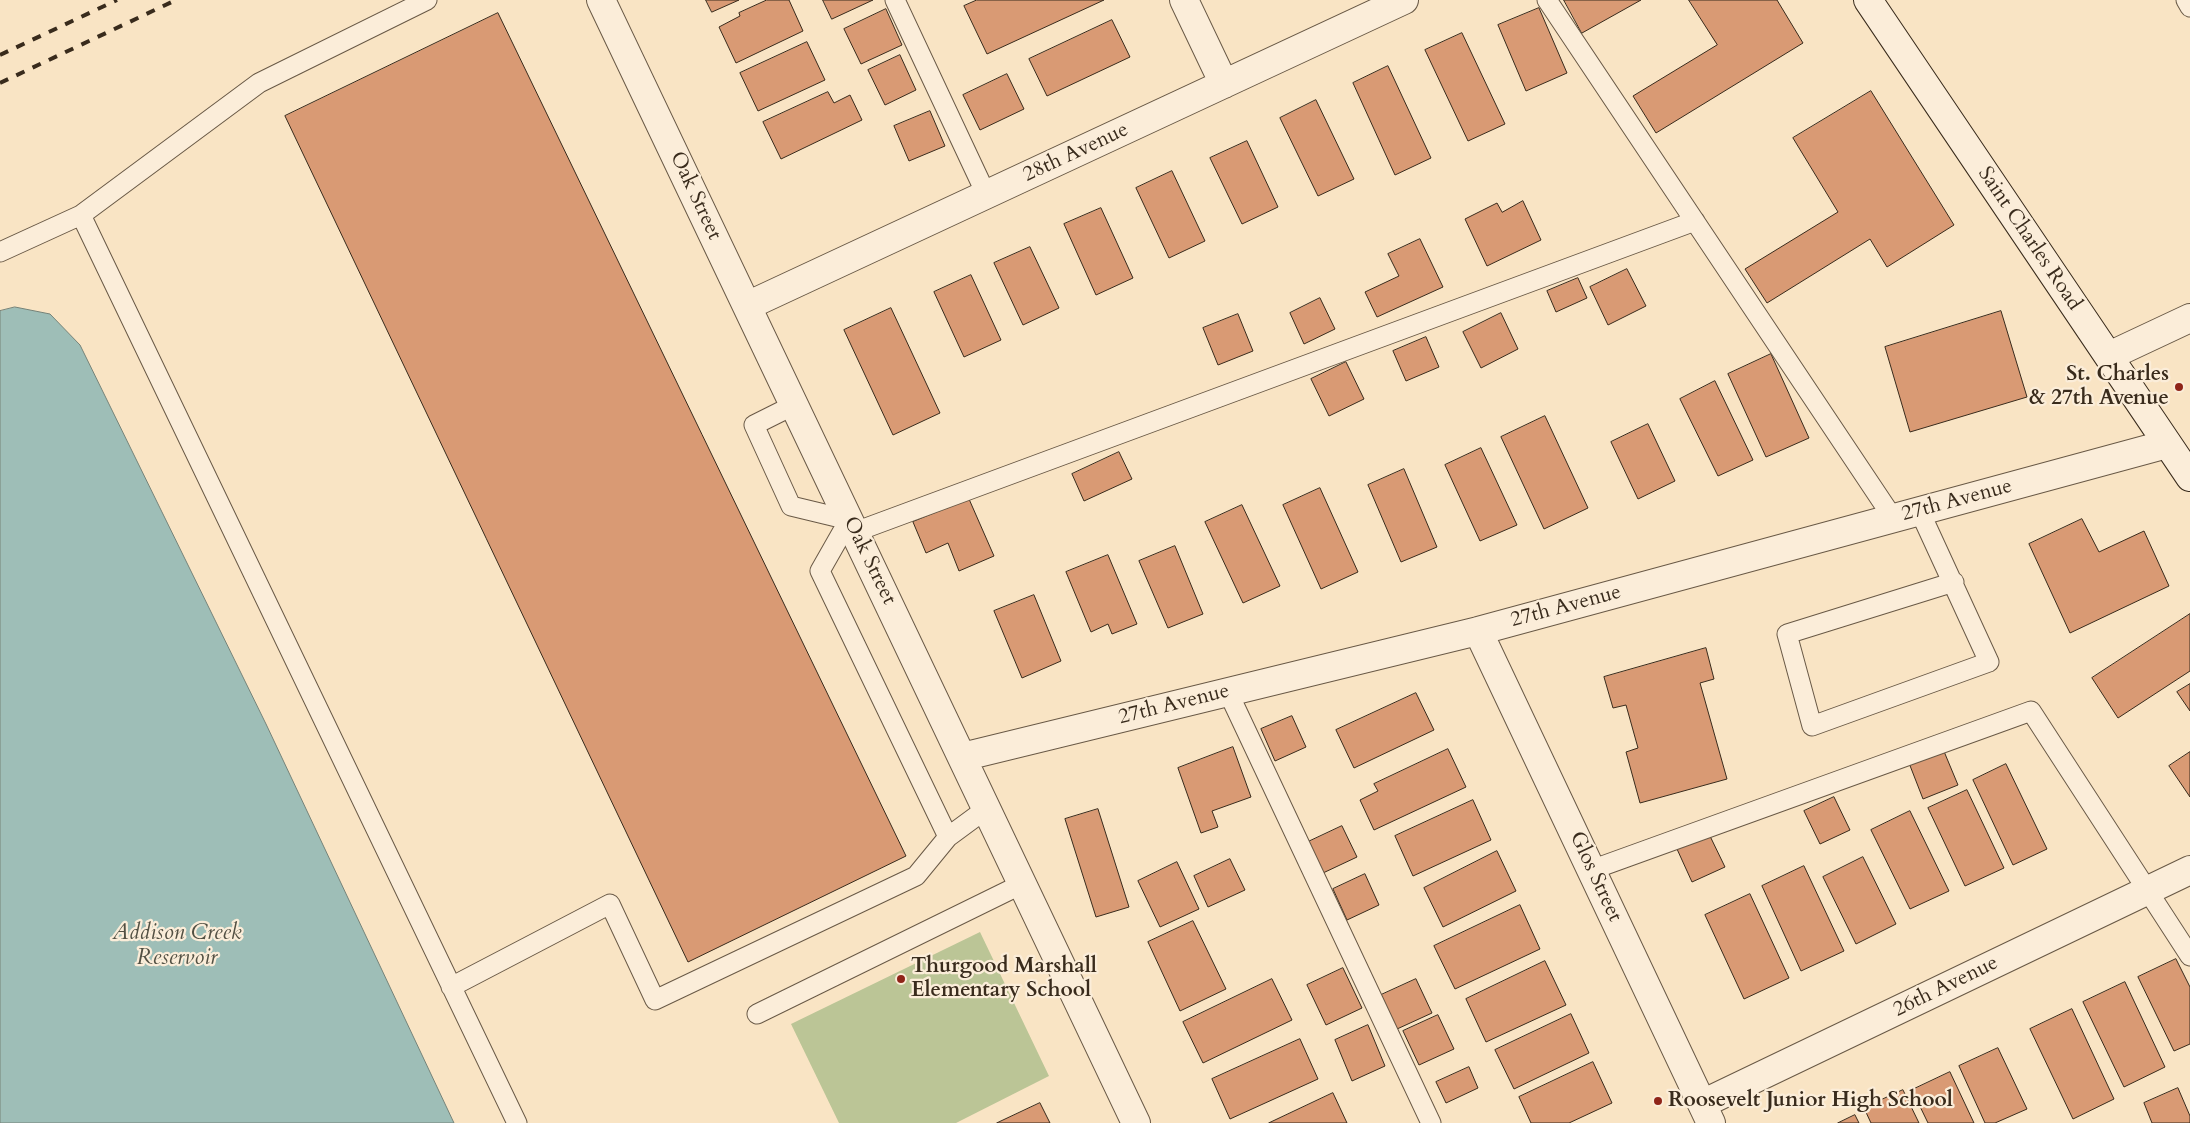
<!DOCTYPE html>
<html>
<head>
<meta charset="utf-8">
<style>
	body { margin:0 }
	canvas { display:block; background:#f9e4c4 }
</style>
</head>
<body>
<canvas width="2190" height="1123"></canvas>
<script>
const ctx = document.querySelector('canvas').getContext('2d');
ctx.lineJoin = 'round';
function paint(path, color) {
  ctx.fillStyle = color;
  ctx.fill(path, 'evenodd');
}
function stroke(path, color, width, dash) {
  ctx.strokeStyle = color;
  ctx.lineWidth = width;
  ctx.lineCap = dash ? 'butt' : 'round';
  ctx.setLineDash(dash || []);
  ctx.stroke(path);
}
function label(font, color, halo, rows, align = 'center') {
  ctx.font = font + ' Cardo,serif';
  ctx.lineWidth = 4.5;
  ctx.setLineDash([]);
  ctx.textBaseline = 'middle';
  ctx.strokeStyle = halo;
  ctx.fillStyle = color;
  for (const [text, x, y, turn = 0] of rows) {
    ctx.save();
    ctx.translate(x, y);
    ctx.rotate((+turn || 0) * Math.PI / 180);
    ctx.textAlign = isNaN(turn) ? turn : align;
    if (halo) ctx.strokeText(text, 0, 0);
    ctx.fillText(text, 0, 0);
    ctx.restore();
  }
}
const green = new Path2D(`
	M980,932L1049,1076L956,1123H839L791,1024Z`);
const water = new Path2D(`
	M15,307L50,314L80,345L266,724L454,1123H0V311Z`);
const building = new Path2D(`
	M706,0H739L712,12Z
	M767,0H789L803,31L736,63L719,27L740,16L739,13Z
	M823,0H873L832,19Z
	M977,0H1104L987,54L964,6Z
	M1564,0H1641L1582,33Z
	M1689,0H1777L1803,43L1656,133L1633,96L1717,45Z
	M1539,8L1567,73L1526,91L1498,25Z
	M886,9L902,45L861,64L844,29Z
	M498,13L906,856L688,962L285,116Z
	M1112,20L1130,57L1047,96L1029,59Z
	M1462,33L1505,124L1468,141L1425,50Z
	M807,42L825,80L758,111L740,73Z
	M900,55L916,90L885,105L868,70Z
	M1388,66L1431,158L1395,175L1353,83Z
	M1007,74L1024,109L980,130L963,95Z
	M1871,91L1954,225L1887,267L1870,239L1767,303L1745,269L1838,212L1793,138Z
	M828,92L834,103L850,95L862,120L781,159L763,122Z
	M1316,100L1354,179L1318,196L1280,118Z
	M930,111L945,146L909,161L894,126Z
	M1247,141L1278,207L1242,224L1210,158Z
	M1172,171L1205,241L1169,258L1136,188Z
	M1523,201L1541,240L1487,266L1465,219L1497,203L1502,212Z
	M1101,208L1133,278L1096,295L1064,224Z
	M1420,239L1443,287L1377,317L1365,292L1399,276L1388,254Z
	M1030,247L1059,308L1023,325L994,263Z
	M1627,269L1646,306L1608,325L1590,287Z
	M971,275L1001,340L964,357L934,292Z
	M1578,278L1587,298L1556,312L1547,291Z
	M1320,298L1335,329L1304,344L1290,313Z
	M891,308L940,413L893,435L844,330Z
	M2001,311L2027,397L1910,432L1885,347Z
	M1501,313L1518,349L1481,368L1463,332Z
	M1238,314L1253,351L1218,365L1203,328Z
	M1426,337L1439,367L1406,381L1393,351Z
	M1771,354L1809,438L1766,457L1728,374Z
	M1346,362L1364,399L1329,416L1311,379Z
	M1715,381L1753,460L1718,476L1680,399Z
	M1545,416L1588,508L1544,529L1501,437Z
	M1648,424L1675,481L1638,499L1611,442Z
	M1481,448L1517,525L1480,541L1445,465Z
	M1119,452L1132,479L1084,501L1072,474Z
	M1404,469L1437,547L1401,562L1368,485Z
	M1320,488L1358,572L1321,589L1283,505Z
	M969,499L994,556L959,571L948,543L926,553L913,522Z
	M1242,505L1280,586L1243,603L1205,522Z
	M2082,519L2099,552L2144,531L2169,586L2070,633L2029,544Z
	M1175,546L1203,614L1168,628L1139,561Z
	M1108,555L1137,624L1112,634L1108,624L1091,632L1066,572Z
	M1034,595L1061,661L1022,678L994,611Z
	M2190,614V671L2118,718L2092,678Z
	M1706,648L1714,679L1700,683L1727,779L1640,803L1626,752L1638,748L1626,705L1613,708L1604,677Z
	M2190,684V711L2177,692Z
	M1416,693L1434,730L1354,768L1336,730Z
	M1292,716L1306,747L1275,761L1261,729Z
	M1233,747L1251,797L1212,811L1218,827L1201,833L1178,768Z
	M1448,749L1466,787L1374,830L1360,800L1378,791L1374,784Z
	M1943,749L1958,785L1923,799L1909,763Z
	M2190,752V797L2169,766Z
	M2006,764L2047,849L2013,865L1973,780Z
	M1967,790L2004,868L1965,886L1928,808Z
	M1834,797L1850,830L1820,844L1804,811Z
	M1473,800L1491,840L1413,876L1395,836Z
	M1098,809L1129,907L1096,917L1065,819Z
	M1910,811L1949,891L1910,909L1871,830Z
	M1342,826L1357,857L1323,873L1308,842Z
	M1709,834L1725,867L1692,882L1677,849Z
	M1497,851L1516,891L1443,927L1424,888Z
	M1863,857L1896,924L1856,944L1823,877Z
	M1230,859L1245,890L1208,907L1194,876Z
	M1177,862L1199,909L1160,927L1138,881Z
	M1804,866L1844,951L1801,971L1762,886Z
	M1365,874L1379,905L1347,920L1333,889Z
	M1750,894L1789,978L1744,999L1705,915Z
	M1520,905L1540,949L1455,989L1434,946Z
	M1193,921L1226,989L1180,1011L1148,942Z
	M2176,959L2190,987V1044L2174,1051L2138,977Z
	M1545,961L1566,1005L1486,1042L1466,999Z
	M1343,968L1362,1008L1326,1025L1307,985Z
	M1272,979L1292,1020L1203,1063L1183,1022Z
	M1416,979L1432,1013L1397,1029L1381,995Z
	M2125,982L2165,1067L2124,1087L2083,1002Z
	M2072,1009L2114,1099L2073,1119L2030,1029Z
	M1571,1014L1589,1053L1514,1089L1495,1050Z
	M1438,1015L1454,1049L1419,1065L1403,1031Z
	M1368,1025L1385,1066L1352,1081L1335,1040Z
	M1300,1039L1318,1079L1230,1119L1212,1079Z
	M1998,1048L2027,1109L1995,1123H1985L1959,1066Z
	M1593,1062L1612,1103L1569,1123H1531L1519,1097Z
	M1469,1067L1478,1088L1446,1103L1436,1082Z
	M1950,1072L1974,1123H1928L1912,1090Z
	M2178,1088L2190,1116V1123H2152L2144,1103Z
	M1903,1090L1919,1123H1871L1864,1108Z
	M1333,1093L1347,1123H1269Z
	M1040,1103L1050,1123H997Z
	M1855,1115L1859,1123H1838Z`);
const service = new Path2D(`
	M895,0L986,194
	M1547,0L1893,518
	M2186,0L2190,7
	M81,215L517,1123
	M0,252L81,215L259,83L427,0
	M794,405L754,425L791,506L849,520L820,571L948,837
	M1920,512L1989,662L1812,726L1787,634L1954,582
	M855,532L1695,221
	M1228,692L1431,1123
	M1591,870L2031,711L2190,956
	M451,987L610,904L655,1000L916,876L948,837L986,809
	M757,1014L1022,884`);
const minor = new Path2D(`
	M601,0L1136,1123
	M1184,0L1224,84
	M747,306L1404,0
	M2109,356L2190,318
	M1478,631L1711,1123
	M962,757L1478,631L2167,444
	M1702,1104L2190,870`);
const secondary = new Path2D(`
	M1868,0L2190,477`);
const rail = new Path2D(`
	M0,55L117,0
	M0,83L176,0`);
const markers = [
	[2179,387,5,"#8f2418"],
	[901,979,5,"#8f2418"],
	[1658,1101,5,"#8f2418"]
];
const streetNames = [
	["28th Avenue",1076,153,-25],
	["Oak Street",695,196,65],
	["Saint Charles Road",2029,239,56],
	["27th Avenue",1957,501,-15],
	["Oak Street",869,561,64],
	["27th Avenue",1566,607,-15],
	["27th Avenue",1174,705,-14],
	["Glos Street",1595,877,65],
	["26th Avenue",1946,987,-26]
];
const poiNames = [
	["St. Charles",2169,375,"right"],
	["& 27th Avenue",2169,399,"right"],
	["Thurgood Marshall",911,967],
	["Elementary School",911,991],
	["Roosevelt Junior High School",1668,1101]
];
const waterNames = [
	["Addison Creek",177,934],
	["Reservoir",177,959]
];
paint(green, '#bbc596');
paint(water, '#9ebeb7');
stroke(water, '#768379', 1);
paint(building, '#d99a74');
stroke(building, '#392b1c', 1);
stroke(service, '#695946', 21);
stroke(minor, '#695946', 30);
stroke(secondary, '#392b1c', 30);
stroke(service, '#fbedd9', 19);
stroke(minor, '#fbedd9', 28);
stroke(secondary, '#fbedd9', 28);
stroke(rail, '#392b1c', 4, [9, 9]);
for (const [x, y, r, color] of markers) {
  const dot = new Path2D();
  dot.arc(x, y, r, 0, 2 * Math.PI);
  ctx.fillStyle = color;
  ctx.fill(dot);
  stroke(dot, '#fbedd9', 2);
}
label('21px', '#392b1c', '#fbedd9', streetNames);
label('bold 21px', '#392b1c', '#fbedd9', poiNames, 'left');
label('italic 22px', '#525043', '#fbedd9', waterNames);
</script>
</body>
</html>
